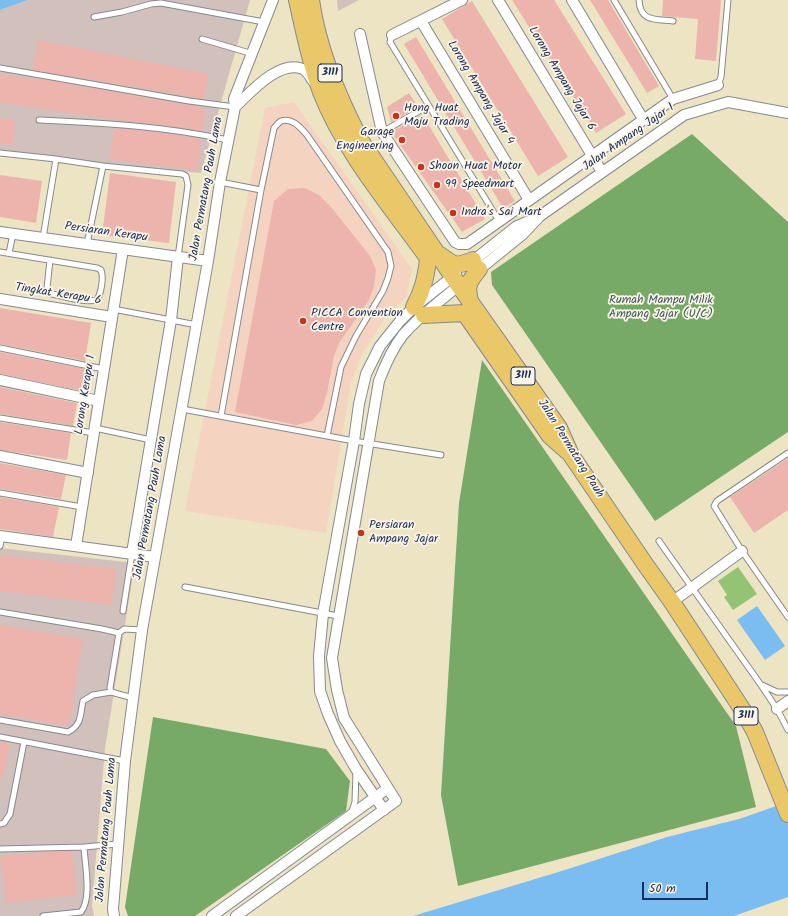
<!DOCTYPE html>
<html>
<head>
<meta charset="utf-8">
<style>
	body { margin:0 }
	#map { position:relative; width:788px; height:916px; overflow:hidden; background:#ede4c4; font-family:Kalam,sans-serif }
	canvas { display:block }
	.scale { position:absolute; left:642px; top:882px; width:66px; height:18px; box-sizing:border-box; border:2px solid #1b2f5e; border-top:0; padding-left:5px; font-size:12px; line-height:14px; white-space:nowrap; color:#1b2f5e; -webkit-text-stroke:3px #fcf5e5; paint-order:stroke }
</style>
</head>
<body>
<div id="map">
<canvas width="788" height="916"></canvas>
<div class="scale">50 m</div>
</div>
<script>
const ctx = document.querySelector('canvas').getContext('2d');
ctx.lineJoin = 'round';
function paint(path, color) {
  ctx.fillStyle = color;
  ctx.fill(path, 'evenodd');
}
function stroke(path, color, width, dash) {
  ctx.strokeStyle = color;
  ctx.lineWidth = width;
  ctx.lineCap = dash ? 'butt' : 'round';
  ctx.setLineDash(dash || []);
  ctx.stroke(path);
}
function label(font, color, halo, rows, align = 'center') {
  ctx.font = font + ' Kalam,sans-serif';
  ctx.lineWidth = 3.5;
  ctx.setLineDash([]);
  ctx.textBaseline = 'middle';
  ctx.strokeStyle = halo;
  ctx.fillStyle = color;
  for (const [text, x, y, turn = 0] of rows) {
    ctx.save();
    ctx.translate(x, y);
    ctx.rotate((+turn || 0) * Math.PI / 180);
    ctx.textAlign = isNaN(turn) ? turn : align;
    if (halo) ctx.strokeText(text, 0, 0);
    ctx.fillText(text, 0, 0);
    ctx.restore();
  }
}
const built = new Path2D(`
	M294,102L412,269L407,297L386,316L362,355L351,382L326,533L185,511L265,108Z`);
const industrial = new Path2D(`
	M28,0H250L201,173L0,155V10Z
	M337,0H359L338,11Z
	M0,548L135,563L105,748L92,906L94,916H0Z`);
const green = new Path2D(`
	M738,567L757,594L733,610L724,597L727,595L718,581Z`);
const forest = new Path2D(`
	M692,134L788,222V432L655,521L492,285L491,272Z
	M482,360L736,726L756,807L458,886L441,795L459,503Z
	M153,717L326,749L350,781L346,811L195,916H128L125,907Z`);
const water = new Path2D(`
	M0,0H28L0,10Z
	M757,606L785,646L765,660L737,620Z
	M788,802V897L734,916H413L565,870L667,837L739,819Z`);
const building = new Path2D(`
	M512,0H554L626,114L596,133Z
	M590,0H608L659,86L647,93Z
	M663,0H721L716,61L695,59L698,19L662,16Z
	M472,1L568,157L538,176L442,19Z
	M416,37L515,201L503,208L404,44Z
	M38,40L209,74L204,99L32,70Z
	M0,74L30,79L31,77L202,107V108L206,109L202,131L158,124L115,120V119L0,103Z
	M409,93L418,107L391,122L387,107Z
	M422,114L485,219L462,232L391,132Z
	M0,118L15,120L13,145L0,143Z
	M114,128L157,132L201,139L198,170L110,160Z
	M110,173L176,182L169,243L102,235Z
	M0,175L42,181L36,223L0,217Z
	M305,188L319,195L331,207L370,256L376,270L374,286L369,300L339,343L334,356L327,393L322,409L312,421L296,425L235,412L274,201L288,189Z
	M0,308L91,323L85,361L0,344Z
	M0,352L85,369L82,391L0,374Z
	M0,387L77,403L73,426L0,414Z
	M0,422L71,433L67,460L0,450Z
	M788,458V510L754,533L730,497Z
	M0,463L66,475L61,499L0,489Z
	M0,497L59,507L53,537L0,529Z
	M0,555L116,569L112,605L0,591Z
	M0,625L83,639L69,726L0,714Z
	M0,741L10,744L3,777H0Z
	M72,851L77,895L6,903L0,857L45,852Z`);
const service = new Path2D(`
	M614,0L673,99
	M639,0C640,22 655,19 673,21
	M94,17L122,12L151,4L161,3L264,22
	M392,35L390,42L499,221
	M202,39L253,54
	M0,68L189,101L235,107
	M718,85L721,77L728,0
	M39,120C102,123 166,126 228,140
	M382,132L428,106
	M0,153L56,159L103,166
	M220,182L261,190
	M43,238L56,159
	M87,244L103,166L182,174L186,176L188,185L178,257
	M0,252L97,268L101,270C104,278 101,293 97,300C83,303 62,296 48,293L47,288L50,260
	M9,253L13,234
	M113,309L197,325
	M0,348L104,369
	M182,409L354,441L441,455
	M221,416L261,190L274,128C276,126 279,122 281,121C292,117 301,128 307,135L388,252L391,266L388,278L383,291L356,336L341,367L327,436
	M0,418L94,433
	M95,428L151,440
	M788,453L717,501L714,506L742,551L788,617
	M0,493L82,507
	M659,541L761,685L777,709L788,730
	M0,546L2,536
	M185,587L338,616
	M123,611L132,553
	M0,612L102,629L119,633
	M762,685L777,692H788
	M133,698L111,692L110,688L119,633L124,629L142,630
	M0,720L68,732C82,725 80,715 83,701L93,695L111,692
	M0,737L125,761
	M351,814L355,802L356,772
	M0,824L4,823L10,814L24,742
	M0,849L84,847L118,844
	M43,916L81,912C92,898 85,865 84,847`);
const minor = new Path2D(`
	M498,0L602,172
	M572,0L643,119
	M421,21L529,200
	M360,34L382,132L455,242L459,244H467L673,99L718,85
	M392,35L462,0
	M235,107C250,93 279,59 303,69C307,71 311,78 313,81
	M0,232L208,261
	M469,264L517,226L536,218
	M476,272L523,234L540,216L684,115L728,102L788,113
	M0,299L112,317
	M0,380L99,401
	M0,456L88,473
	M0,536L155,557
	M76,546L123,249
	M132,553L171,320L178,257
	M672,602L742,551
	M777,709L788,701
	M384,810L356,769L340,741L328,714L320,691L319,656L323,614L354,441L359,404L366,374L380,346L400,321L414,307L456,274
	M114,916L113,909L125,761L142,630L208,261L220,182L235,107L234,99L273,0
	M212,916L388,788
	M236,916L396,801L344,718L337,690L332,658L379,381C385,365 392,349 403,335C420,315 443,299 463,282`);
const primary = new Path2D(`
	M297,0C304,31 310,62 321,92C344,151 388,203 425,254
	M311,0C318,50 338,97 361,141L453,277L559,428L571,455L645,564L672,602L742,709L755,732L788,814
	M440,255C455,266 456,267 473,260
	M470,301C466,284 469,282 479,269
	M414,307C423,290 426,277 428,259
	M424,315L465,313
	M466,315L550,436L567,451`);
const markers = [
	[396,116,4,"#c8321e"],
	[402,140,4,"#c8321e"],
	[421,167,4,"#c8321e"],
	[437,185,4,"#c8321e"],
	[453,213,4,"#c8321e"],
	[303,321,4,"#c8321e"],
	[361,533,4,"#c8321e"]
];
const shields = [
	[330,73,24],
	[523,376,24],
	[746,716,24]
];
const shieldNames = [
	["3111",330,73],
	["3111",523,376],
	["3111",746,716]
];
const streetNames = [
	["Lorong Ampang Jajar 6",561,79,59],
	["Lorong Ampang Jajar 4",480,93,59],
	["Jalan Ampang Jajar 1",629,138,-35],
	["Jalan Permatang Pauh Lama",207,189,-80],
	["Persiaran Kerapu",106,233,8],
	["Tingkat Kerapu 6",58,295,9],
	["Lorong Kerapu 1",86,395,-81],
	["Jalan Permatang Pauh",570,449,58],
	["Jalan Permatang Pauh Lama",151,508,-80],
	["Jalan Permatang Pauh Lama",107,830,-85]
];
const poiNames = [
	["Hong Huat",404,109],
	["Maju Trading",404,123],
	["Garage",394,133,"right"],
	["Engineering",394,147,"right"],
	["Shoon Huat Motor",429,167],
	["99 Speedmart",445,185],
	["Indra's Sai Mart",461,213],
	["PICCA Convention",311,314],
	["Centre",311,328],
	["Persiaran",369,526],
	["Ampang Jajar",369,540]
];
const parkNames = [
	["Rumah Mampu Milik",661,301],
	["Ampang Jajar (U/C)",661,315]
];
paint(built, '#f5d3c1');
paint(industrial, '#d1c0bc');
paint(green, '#93c474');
paint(forest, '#76aa66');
paint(water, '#7bbdf0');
paint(building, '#ecb4ad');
stroke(service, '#848a91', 7);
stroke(minor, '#848a91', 12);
stroke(primary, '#848a91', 18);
stroke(service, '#fff', 5);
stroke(minor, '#fff', 10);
stroke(primary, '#eac769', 16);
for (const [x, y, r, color] of markers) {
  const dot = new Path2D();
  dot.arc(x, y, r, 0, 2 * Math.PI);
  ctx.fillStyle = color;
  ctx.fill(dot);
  stroke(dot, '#fcf5e5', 1.5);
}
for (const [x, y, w] of shields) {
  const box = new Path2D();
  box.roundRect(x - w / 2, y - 9, w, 18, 3);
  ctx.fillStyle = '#fcf5e5';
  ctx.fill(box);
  stroke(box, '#1b2f5e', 1);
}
label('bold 11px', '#1b2f5e', null, shieldNames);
label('12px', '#1b2f5e', '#fcf5e5', streetNames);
label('12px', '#1b2f5e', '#fcf5e5', poiNames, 'left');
label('12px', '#3f5c65', '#fcf5e5', parkNames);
</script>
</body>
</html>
